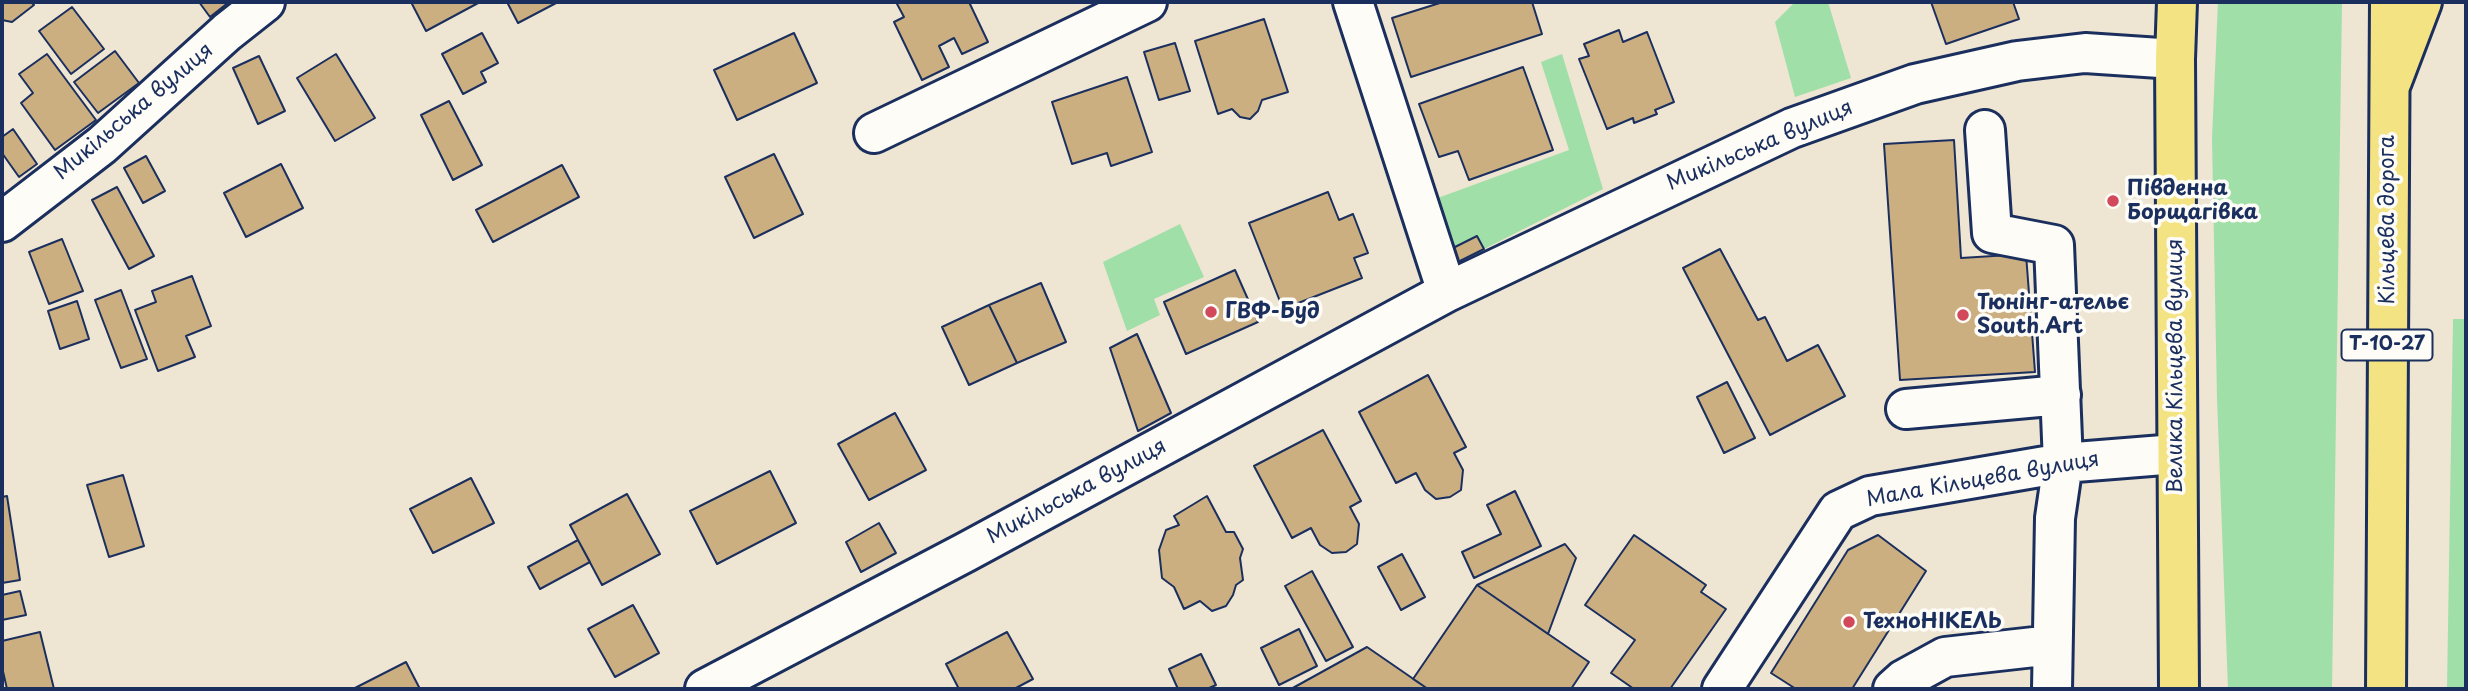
<!DOCTYPE html>
<html>
<head>
<meta charset="utf-8">
<style>
	body { margin:0 }
	#map { position:relative; width:2468px; height:691px; overflow:hidden; background:#eee5d3; font-family:"Playpen Sans",sans-serif }
	canvas { display:block }
	.frame { position:absolute; inset:0; border:4px solid #1b2f5e; pointer-events:none }
</style>
</head>
<body>
<div id="map">
<canvas width="2468" height="691"></canvas>
<div class="frame"></div>
</div>
<script>
const ctx = document.querySelector('canvas').getContext('2d');
ctx.lineJoin = 'round';
function paint(path, color) {
  ctx.fillStyle = color;
  ctx.fill(path, 'evenodd');
}
function stroke(path, color, width, dash) {
  ctx.strokeStyle = color;
  ctx.lineWidth = width;
  ctx.lineCap = dash ? 'butt' : 'round';
  ctx.setLineDash(dash || []);
  ctx.stroke(path);
}
function label(font, color, halo, rows, align = 'center') {
  ctx.font = font + ' "Playpen Sans",sans-serif';
  ctx.lineWidth = 7;
  ctx.setLineDash([]);
  ctx.textBaseline = 'middle';
  ctx.strokeStyle = halo;
  ctx.fillStyle = color;
  for (const [text, x, y, turn = 0] of rows) {
    ctx.save();
    ctx.translate(x, y);
    ctx.rotate((+turn || 0) * Math.PI / 180);
    ctx.textAlign = isNaN(turn) ? turn : align;
    if (halo) ctx.strokeText(text, 0, 0);
    ctx.fillText(text, 0, 0);
    ctx.restore();
  }
}
const green = new Path2D(`
	M1795,2H1828L1851,78L1795,97L1775,22Z
	M2218,2H2342L2332,689H2228L2217,398L2212,138Z
	M1562,54L1603,189L1484,249L1477,236L1451,249L1435,199L1569,150L1541,62Z
	M1180,224L1204,277L1154,299L1160,315L1127,331L1103,262Z
	M2453,319H2466V689H2447Z`);
const building = new Path2D(`
	M2,2H31L34,5L12,22L2,20Z
	M199,2H229L210,17Z
	M411,2H480L426,31Z
	M507,2H558L518,23Z
	M896,2H969L988,42L962,54L954,38L939,46L949,67L922,80L894,22L904,17Z
	M1443,2H1532L1542,34L1411,77L1392,18Z
	M1931,2H2013L2019,19L1946,44Z
	M72,7L104,49L71,74L39,31Z
	M1264,19L1288,92L1262,100L1258,111L1250,119L1240,117L1232,109L1218,114L1195,41Z
	M1619,30L1623,42L1647,32L1674,102L1655,110L1657,114L1634,123L1633,118L1607,129L1579,59L1589,56L1584,44Z
	M482,33L498,63L481,72L486,82L463,94L442,54Z
	M794,33L817,83L737,120L714,70Z
	M1175,43L1190,91L1159,100L1144,52Z
	M115,51L139,83L98,113L74,82Z
	M47,54L96,120L55,150L21,103L33,93L19,74Z
	M336,54L375,118L335,141L297,78Z
	M259,56L285,111L258,124L233,68Z
	M1523,67L1553,150L1469,180L1458,151L1439,157L1419,104Z
	M1127,77L1152,152L1111,166L1107,153L1072,164L1052,102Z
	M449,101L482,165L453,180L421,115Z
	M13,129L37,164L19,177L2,153V137Z
	M1954,140L1961,258L2026,254L2035,372L1900,380L1884,144Z
	M774,154L803,214L754,238L725,177Z
	M146,156L165,191L143,203L124,168Z
	M281,164L303,208L246,237L224,193Z
	M562,165L579,197L493,242L476,210Z
	M117,187L154,256L129,269L92,200Z
	M1328,192L1339,220L1353,214L1368,253L1354,258L1362,278L1283,309L1249,223Z
	M1477,236L1484,249L1456,263L1451,249Z
	M62,239L83,291L49,304L29,252Z
	M1720,249L1758,320L1765,317L1787,361L1818,345L1845,396L1770,435L1683,268Z
	M1235,270L1258,322L1186,354L1164,302Z
	M192,276L211,326L186,336L195,357L158,371L135,310L156,302L152,291Z
	M1041,283L1066,342L1017,363L989,305Z
	M121,290L147,359L121,368L95,300Z
	M77,301L89,339L60,349L48,311Z
	M989,305L1017,363L969,385L942,327Z
	M1137,334L1171,413L1138,431L1110,348Z
	M1428,375L1466,447L1454,453L1463,470L1461,490L1450,497L1436,499L1425,490L1416,473L1396,483L1359,412Z
	M1727,382L1755,438L1724,453L1697,397Z
	M895,413L926,470L869,500L838,444Z
	M1323,430L1361,501L1350,507L1359,524L1357,544L1346,552L1332,553L1320,545L1311,528L1292,538L1254,466Z
	M770,471L796,523L717,564L690,511Z
	M123,475L144,546L109,557L87,485Z
	M471,478L494,523L433,553L410,509Z
	M1515,491L1541,546L1474,578L1462,552L1501,534L1487,505Z
	M627,494L660,554L602,585L570,525Z
	M7,496L20,580L2,583V497Z
	M1207,496L1226,532H1234L1243,549L1240,558L1243,580L1236,585L1233,595L1226,606L1212,611L1200,601L1184,609L1174,587L1162,578L1159,550L1166,530L1179,525L1174,516Z
	M879,523L896,553L861,572L846,542Z
	M1634,535L1706,585L1701,592L1726,609L1670,689H1634L1611,673L1635,640L1585,605Z
	M1878,535L1926,571L1852,689H1796L1771,673L1848,550Z
	M578,540L590,562L540,589L528,567Z
	M1565,544L1576,558L1548,634L1477,585Z
	M1402,554L1425,597L1401,610L1378,567Z
	M1312,571L1353,647L1326,661L1285,586Z
	M1477,585L1589,662L1571,689H1428L1413,679Z
	M20,591L26,615L2,620V595Z
	M633,605L659,653L615,677L588,629Z
	M1299,629L1317,666L1279,685L1261,648Z
	M40,632L54,689H7L2,667V641Z
	M1007,632L1033,679L1014,689H959L946,664Z
	M1367,647L1428,689H1291Z
	M1201,654L1216,685L1207,689H1178L1169,669Z
	M406,662L420,689H353Z`);
const minor = new Path2D(`
	M1353,2L1447,292
	M1985,130L1992,233L2054,245L2063,463L2055,518L2052,689
	M874,133L1147,2
	M2,222L102,145L227,32L265,2
	M1906,409L2061,395
	M705,689L966,552L1447,292L1792,128L1915,84L2017,61L2085,53L2175,59
	M1722,689L1838,511L1870,496L2063,463L2176,454
	M1893,689L1903,680L1945,657L2052,645`);
const major = new Path2D(`
	M2392,81L2422,2`);
const highway = new Path2D(`
	M2177,2L2175,59L2179,689
	M2386,689L2390,2`);
const markers = [
	[2113,201,7,"#d1495b"],
	[1211,312,7,"#d1495b"],
	[1963,315,7,"#d1495b"],
	[1849,622,7,"#d1495b"]
];
const shields = [
	[2387,345,91]
];
const shieldNames = [
	["Т-10-27",2387,345]
];
const streetNames = [
	["Микільська вулиця",134,112,-40],
	["Микільська вулиця",1760,146,-23],
	["Кільцева дорога",2388,220,-90],
	["Велика Кільцева вулиця",2176,366,-90],
	["Мала Кільцева вулиця",1983,480,-10],
	["Микільська вулиця",1077,492,-28]
];
const poiNames = [
	["Південна",2127,189],
	["Борщагівка",2127,213],
	["Тюнінг-ательє",1977,303],
	["South.Art",1977,327],
	["ГВФ-Буд",1225,312],
	["ТехноНІКЕЛЬ",1863,622]
];
paint(green, '#a0dfa8');
paint(building, '#cbaf80');
stroke(building, '#1b2f5e', 2);
stroke(minor, '#1b2f5e', 44);
stroke(major, '#1b2f5e', 44);
stroke(highway, '#1b2f5e', 44);
stroke(minor, '#fdfcf7', 38);
stroke(major, '#f4e382', 38);
stroke(highway, '#f4e382', 38);
for (const [x, y, r, color] of markers) {
  const dot = new Path2D();
  dot.arc(x, y, r, 0, 2 * Math.PI);
  ctx.fillStyle = color;
  ctx.fill(dot);
  stroke(dot, '#fdfcf7', 2.5);
}
for (const [x, y, w] of shields) {
  const box = new Path2D();
  box.roundRect(x - w / 2, y - 15.5, w, 31, 5);
  ctx.fillStyle = '#fdfcf7';
  ctx.fill(box);
  stroke(box, '#1b2f5e', 2);
}
label('bold 19px', '#1b2f5e', null, shieldNames);
label('21px', '#1b2f5e', '#fdfcf7', streetNames);
label('bold 21px', '#1b2f5e', '#fdfcf7', poiNames, 'left');
</script>
</body>
</html>
